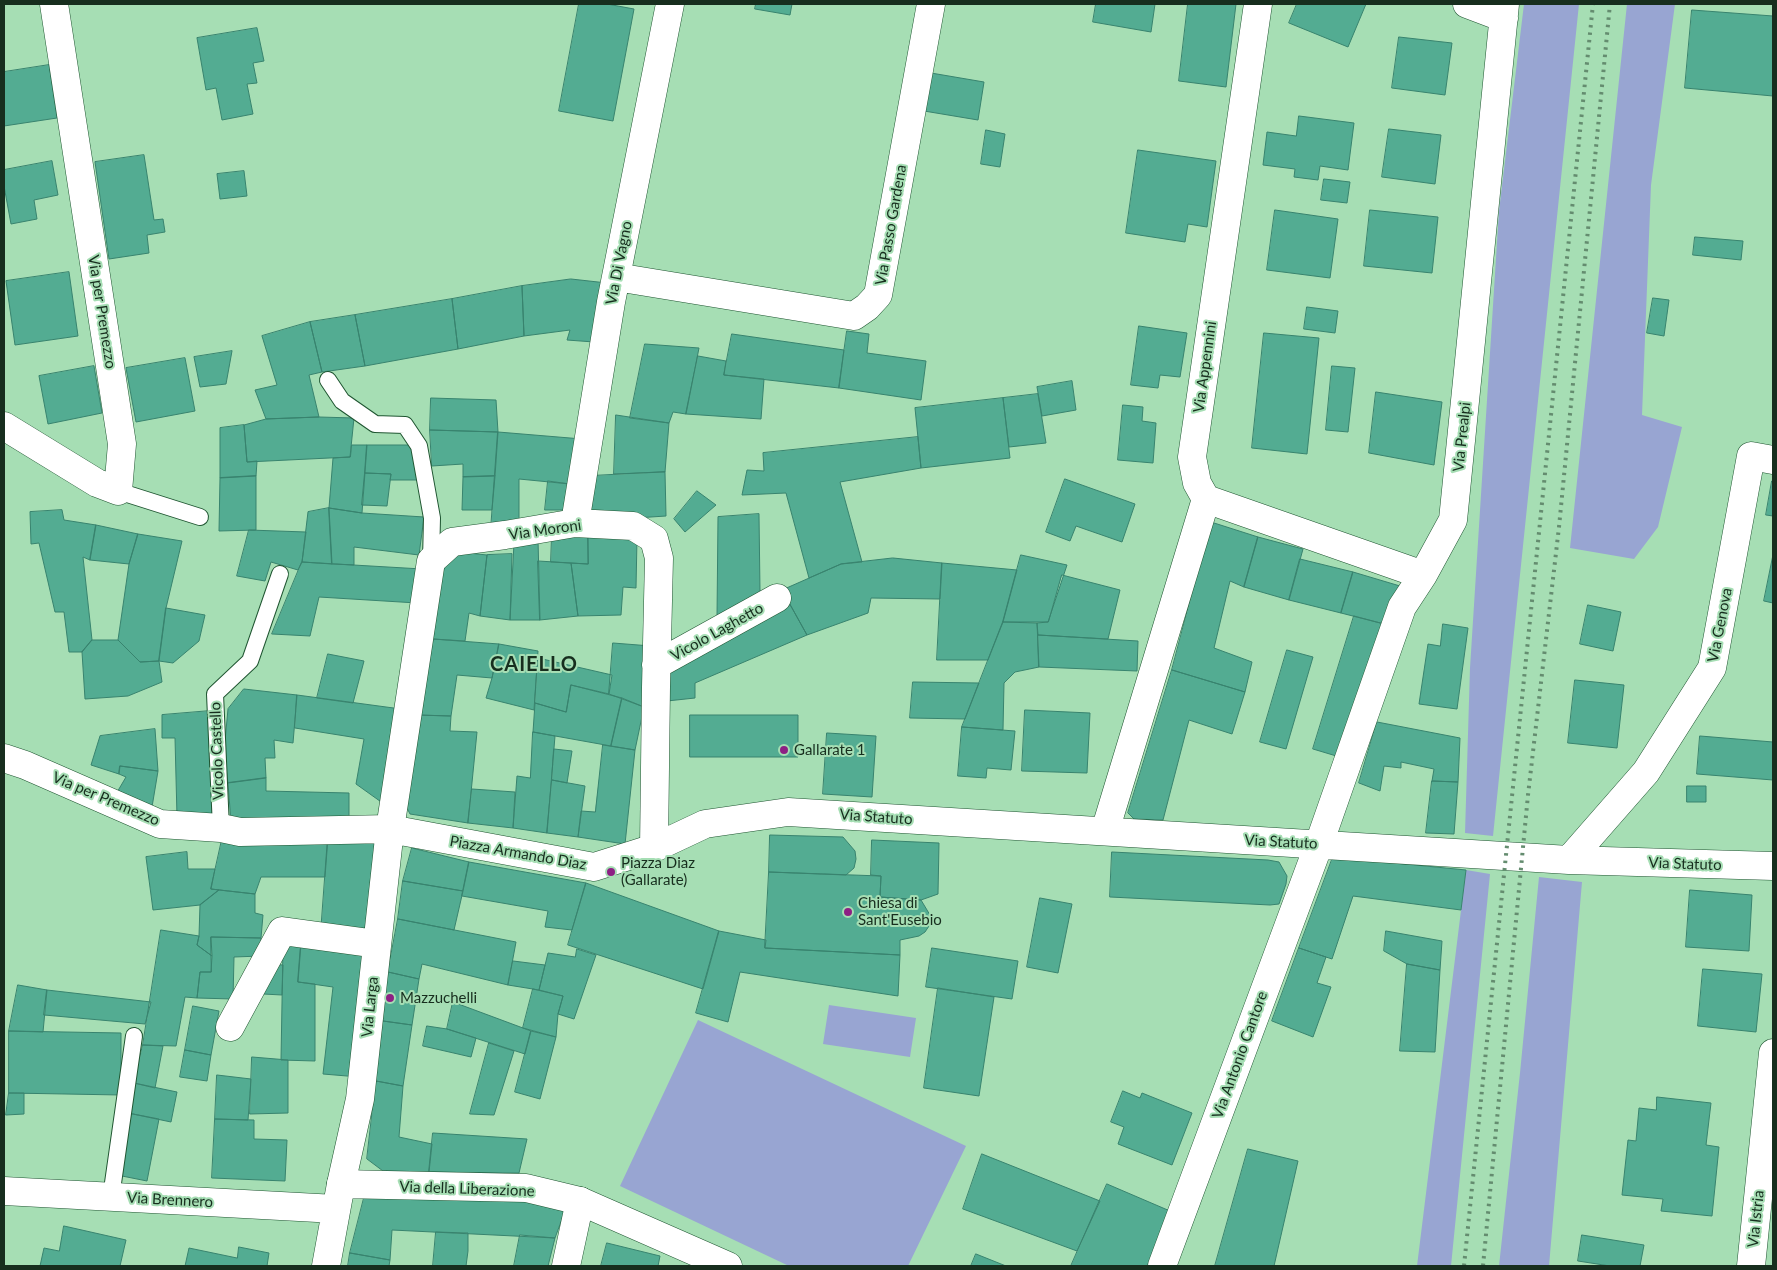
<!DOCTYPE html>
<html>
<head>
<meta charset="utf-8">
<style>
	body { margin:0 }
	#map { position:relative; width:1777px; height:1270px; overflow:hidden; background:#a6deb4; font-family:Lato,sans-serif }
	canvas { display:block }
	.frame { position:absolute; inset:0; border:5px solid #172e1e; pointer-events:none }
</style>
</head>
<body>
<div id="map">
<canvas width="1777" height="1270"></canvas>
<div class="frame"></div>
</div>
<script>
const ctx = document.querySelector('canvas').getContext('2d');
ctx.lineJoin = 'round';
function paint(path, color) {
  ctx.fillStyle = color;
  ctx.fill(path, 'evenodd');
}
function stroke(path, color, width, dash) {
  ctx.strokeStyle = color;
  ctx.lineWidth = width;
  ctx.lineCap = dash ? 'butt' : 'round';
  ctx.setLineDash(dash || []);
  ctx.stroke(path);
}
function label(font, color, halo, rows, align = 'center') {
  ctx.font = font + ' Lato,sans-serif';
  ctx.lineWidth = 4;
  ctx.setLineDash([]);
  ctx.textBaseline = 'middle';
  ctx.strokeStyle = halo;
  ctx.fillStyle = color;
  for (const [text, x, y, turn = 0] of rows) {
    ctx.save();
    ctx.translate(x, y);
    ctx.rotate((+turn || 0) * Math.PI / 180);
    ctx.textAlign = isNaN(turn) ? turn : align;
    if (halo) ctx.strokeText(text, 0, 0);
    ctx.fillText(text, 0, 0);
    ctx.restore();
  }
}
const green = new Path2D(`
	M1524,4H1579L1493,836L1465,833L1470,668L1499,211Z
	M1627,4H1675L1651,185L1642,415L1682,427L1658,527L1634,559L1570,548Z
	M1466,870L1490,874L1451,1266H1417Z
	M1539,877L1582,882L1549,1266H1499L1520,1073Z
	M829,1005L916,1018L910,1057L823,1044Z
	M698,1020L966,1146L908,1266H789L620,1186Z`);
const building = new Path2D(`
	M579,4H607L634,9L613,121L559,111Z
	M756,4H792L790,15L755,9Z
	M1096,4H1155L1151,32L1093,22Z
	M1188,4H1236L1226,87L1179,81Z
	M1297,4H1366L1348,47L1289,23Z
	M1692,10L1773,16V96L1685,88Z
	M257,28L264,61L253,63L257,83L247,84L253,114L222,120L216,88L206,90L197,38Z
	M1399,37L1452,43L1445,95L1392,88Z
	M49,65L57,118L4,126V72Z
	M931,73L984,82L978,120L924,111Z
	M1299,116L1354,123L1348,170L1320,166L1318,180L1294,177L1295,169L1263,165L1267,132L1296,136Z
	M1389,129L1441,135L1435,184L1382,177Z
	M986,130L1005,134L1000,167L981,164Z
	M1138,150L1216,161L1207,227L1188,224L1185,242L1126,233Z
	M144,155L154,220L163,219L165,232L147,235L149,253L109,259L95,162Z
	M52,161L58,195L34,200L37,219L11,224L4,186V170Z
	M244,171L247,196L220,199L217,174Z
	M1324,179L1350,182L1347,203L1321,200Z
	M1275,210L1338,219L1330,278L1267,270Z
	M1370,210L1438,217L1432,273L1364,266Z
	M1695,237L1743,241L1741,260L1693,255Z
	M69,272L78,336L15,345L6,281Z
	M571,279L607,283L594,342L567,340L570,330L524,336L522,286Z
	M522,286L524,336L458,349L452,299Z
	M1653,298L1669,300L1664,336L1647,333Z
	M452,299L458,349L365,366L355,315Z
	M1307,307L1338,311L1335,333L1304,329Z
	M355,315L365,366L322,372L310,322Z
	M310,322L322,372L309,375L319,417L266,419L255,390L277,385L262,336Z
	M1139,326L1187,333L1180,377L1160,375L1158,388L1131,385Z
	M847,331L869,334L867,353L926,361L921,400L839,388Z
	M1264,333L1319,338L1307,454L1252,448Z
	M732,334L844,350L839,388L724,375Z
	M645,344L699,348L686,414L673,412L669,423L630,418Z
	M232,351L226,384L200,387L194,357Z
	M698,356L726,361L724,375L764,379L761,419L686,414Z
	M185,358L195,411L136,422L126,368Z
	M94,366L102,413L48,424L39,376Z
	M1332,366L1355,368L1348,432L1326,430Z
	M1072,381L1076,410L1042,416L1037,387Z
	M1376,392L1442,402L1434,465L1369,453Z
	M1038,394L1046,443L1009,447L1003,398Z
	M431,398L496,400L498,432L430,430Z
	M1003,398L1010,458L921,468L915,408Z
	M1123,405L1143,407L1142,421L1156,423L1153,463L1118,460Z
	M616,415L669,423L665,472L614,474Z
	M319,417L354,418L350,457L247,462L244,425L266,419Z
	M244,425L247,462L257,461L256,476L220,478V428Z
	M430,430L498,432L495,476L463,477V464L432,466Z
	M498,432L582,439L570,484L519,479V526L491,529Z
	M918,437L921,468L840,482L862,562L841,564L809,578L786,493L742,495L747,470L764,471L763,453Z
	M352,445H367L362,513L329,508L333,458L350,457Z
	M367,445H412L418,480H390L391,474L365,473Z
	M665,472L666,516L590,521L591,476Z
	M365,473L391,474L387,506L362,505Z
	M256,476V530L219,531L220,478Z
	M495,476L492,510H462L463,477Z
	M1065,479L1135,504L1122,542L1076,526L1070,541L1046,532Z
	M548,481L570,484L569,510H545Z
	M1772,481H1773V516L1766,515Z
	M697,491L716,505L685,532L674,519Z
	M329,508L332,564L302,562L308,512Z
	M329,508L362,513L424,517L419,555L354,547V565L332,564Z
	M62,510L64,520L96,525L90,560L83,557L92,640L82,652H69L64,612H55L39,543L31,544L30,512Z
	M759,514L760,592L717,617L718,517Z
	M1211,522L1258,537L1244,587L1230,581L1214,648L1252,662L1245,692L1172,670Z
	M96,525L138,534L129,564L90,560Z
	M249,530L306,532L302,562L298,570L271,562L265,581L237,576Z
	M138,534L182,541L166,608L159,661L140,662L118,640L129,564Z
	M552,535H588V564L551,562Z
	M588,535L637,538L636,588L623,587L621,615L578,616L571,563L588,564Z
	M1258,537L1303,549L1289,600L1244,587Z
	M538,539L540,620H510L514,543Z
	M459,552L487,555L480,616L469,613L465,641L433,639L442,572L448,560Z
	M512,554L510,620L480,616L487,555Z
	M1021,555L1067,565L1048,622H1003Z
	M1773,555V603L1764,601Z
	M893,558L942,563L940,599L871,598L868,613L807,635L782,590L841,564Z
	M1300,559L1353,572L1341,613L1289,600Z
	M538,561L571,563L578,616L540,620Z
	M302,562L422,569L417,603L319,597L310,636L272,634Z
	M942,563L1017,570L1003,622L988,660H937Z
	M1353,572L1400,586L1388,625L1341,613Z
	M1062,575L1120,590L1108,639L1038,635L1037,623L1048,622Z
	M787,599L807,635L695,683V698L667,701L668,671Z
	M1588,605L1621,612L1613,651L1580,644Z
	M166,608L205,615L199,641L173,663L159,661Z
	M1354,616L1388,625L1343,758L1313,749Z
	M1003,622L1037,623L1039,667L1015,672L1004,683L1003,730L962,727Z
	M1443,624L1468,628L1457,709L1419,704L1428,644L1440,646Z
	M1038,635L1138,641L1137,671L1039,667Z
	M433,639L499,644L492,678L457,675L451,716L417,715Z
	M92,640H118L140,662L159,661L162,682L128,696L85,699L82,652Z
	M613,643L651,646L644,707L609,694Z
	M499,644L538,651L534,710L486,698L492,678Z
	M1287,650L1313,657L1286,749L1260,742Z
	M328,654L364,661L353,703L317,698Z
	M538,658L612,675L609,694L571,685L566,712L535,703Z
	M1172,670L1245,692L1232,734L1189,720L1163,820L1134,819L1128,813Z
	M1575,680L1624,685L1617,748L1568,743Z
	M913,682L979,683L965,719L910,718Z
	M571,685L622,698L611,746L533,732L535,703L566,712Z
	M244,689L297,695L293,743L274,740L275,758H265L266,778L228,783L224,752L228,709Z
	M297,695L401,709L384,804L356,784L364,739L295,728Z
	M622,698L644,707L635,750L611,746Z
	M1025,710L1090,713L1087,773L1022,771Z
	M210,711L214,818L177,817L175,738H162V715Z
	M417,715L451,716L450,731L477,732L468,823L410,814L404,802Z
	M690,715H798V757H690Z
	M1377,722L1460,738L1458,782L1432,781L1434,769L1401,762V768L1384,766L1380,791L1359,783Z
	M962,727L1015,731L1011,770L987,768L986,778L958,776Z
	M155,729L158,771L120,766L119,774L91,765L100,736Z
	M533,732L555,736L547,833L513,828L517,776L530,778Z
	M827,733L876,736L872,797L823,794Z
	M1700,736L1773,742V780L1697,774Z
	M603,745L635,750L625,844L578,837L581,811L595,812Z
	M554,749L572,751L567,783L552,780Z
	M120,766L158,771L152,807L116,794L126,777L119,774Z
	M266,778V791L349,793V825L231,822L228,783Z
	M552,780L585,786L578,837L547,833Z
	M1432,781L1458,782L1454,834L1426,833Z
	M1687,786H1706V802H1687Z
	M472,789L515,792L513,828L468,823Z
	M223,835L328,837L325,877H261L255,894L211,889Z
	M770,835L843,837L855,851L856,859L854,868L846,875L769,872Z
	M328,837L379,841L372,939L321,932Z
	M872,840L939,843L938,894L921,900L880,897L881,876L871,875Z
	M412,848L469,862L463,891L403,881Z
	M187,852L188,869H215L211,889L219,890L200,905L153,910L146,857Z
	M1112,852L1268,860L1279,862L1287,876L1286,884L1279,904L1270,905L1110,897Z
	M1333,857L1466,870L1461,910L1353,896L1332,959L1299,948Z
	M469,862L586,883L572,930L545,927L548,911L462,896Z
	M769,872L881,876L880,897L921,900L930,915L931,920L929,926L925,932L919,936L900,940V955L765,948Z
	M403,881L463,891L454,930L398,919Z
	M586,883L719,931L703,989L568,945Z
	M219,890L255,894V913L263,915L261,938L211,937L212,956L197,945L199,936L200,905Z
	M1690,890L1752,895L1749,951L1686,947Z
	M1040,898L1072,904L1058,973L1027,967Z
	M398,919L516,942L508,985L422,964L419,979L388,972Z
	M161,930L199,936L197,945L212,956L211,972H200L197,998L185,997L176,1046L143,1045Z
	M719,931L766,940L765,948L900,955L898,996L740,972L728,1022L696,1013Z
	M1386,931L1442,941L1440,970L1407,964L1384,951Z
	M211,937L261,938V956L234,957L233,999L197,998L200,972H211Z
	M301,944L371,950L359,1077L323,1074L333,987L298,982Z
	M301,944L298,982L315,984V1061L281,1060L283,946Z
	M932,948L1018,961L1012,999L926,987Z
	M1299,948L1326,957L1317,983L1331,987L1313,1037L1272,1021Z
	M577,949L596,955L574,1019L558,1014L563,996L539,990L548,953L575,957Z
	M513,961L545,965L539,990L508,985Z
	M261,964L283,965L282,995L263,994Z
	M1407,964L1440,970L1435,1052L1400,1051Z
	M1703,969L1762,974L1756,1032L1698,1026Z
	M388,972L419,979L412,1025L383,1021Z
	M18,985L47,990L43,1032L9,1031Z
	M938,988L994,997L979,1096L924,1088Z
	M533,989L563,996L558,1014L556,1037L523,1028Z
	M47,990L151,1002L145,1024L44,1015Z
	M453,1002L531,1031L525,1054L447,1029Z
	M193,1006L219,1011L211,1055L185,1050Z
	M383,1021L412,1025L403,1086L376,1081Z
	M427,1026L447,1029L476,1038L471,1057L423,1046Z
	M9,1031L121,1033V1095L9,1093Z
	M531,1031L556,1037L540,1099L515,1092Z
	M489,1043L514,1051L494,1115L470,1114Z
	M143,1045L163,1046L155,1088L134,1083Z
	M185,1050L211,1055L207,1081L180,1077Z
	M252,1057L288,1060V1113L250,1114Z
	M217,1075L251,1079L248,1120L215,1119Z
	M376,1081L403,1086L399,1137L432,1144L429,1172L383,1171L367,1159Z
	M134,1083L177,1092L171,1122L128,1113Z
	M1123,1091L1140,1098L1142,1093L1192,1113L1172,1165L1118,1144L1124,1127L1111,1122Z
	M9,1093H24V1114L6,1115Z
	M1657,1097L1711,1103L1706,1145L1719,1147L1712,1216L1661,1211L1663,1199L1622,1195L1628,1140L1636,1141L1639,1108L1656,1110Z
	M128,1113L159,1119L147,1181L117,1175Z
	M215,1119L254,1120V1139L287,1140L285,1181L212,1178Z
	M433,1133L527,1139L519,1173L429,1172Z
	M1248,1149L1298,1161L1274,1266H1215Z
	M982,1154L1100,1201L1077,1251L963,1209Z
	M1107,1184L1170,1211L1149,1266H1071Z
	M365,1194L516,1197L566,1208L555,1238L392,1230L390,1260L350,1253Z
	M64,1226L126,1240L120,1266H40L44,1248L59,1251Z
	M436,1232L468,1233V1251L466,1266H433Z
	M520,1235L555,1238L548,1266H514Z
	M1582,1235L1644,1245L1640,1266H1610L1578,1261Z
	M607,1243L660,1256L658,1266H601Z
	M239,1247L269,1253L267,1266H185L189,1248L237,1258Z
	M350,1253L390,1260L389,1266H348Z
	M976,1254L1006,1266H971Z`);
const lane = new Path2D(`
	M328,380L342,401L375,424L405,425L419,446L432,518L431,561
	M118,491L200,517
	M221,828L215,694L250,661L280,574
	M111,1197L134,1036`);
const street = new Path2D(`
	M1258,4L1192,457L1197,483L1206,499L1423,575
	M1467,4L1504,18
	M616,277L854,316L867,307L878,295L931,4
	M4,426L97,483L118,491L122,444L54,4
	M575,523L611,302L670,4
	M656,665L777,598
	M4,758L25,765L160,824L221,828L240,832L390,829L594,867L654,848L705,824L788,812L1569,860L1773,866
	M1105,831L1206,499
	M1569,860L1646,772L1712,668L1751,456L1773,460
	M230,1027L282,931L377,944
	M341,1184L360,1099L390,829L431,561L452,542L505,535L575,523L633,526L654,539L659,558L656,687L654,848
	M566,1266L580,1201
	M1162,1266L1319,844L1402,607L1423,575L1453,520L1505,4
	M1751,1266L1773,1053`);
const secondary = new Path2D(`
	M4,1191L336,1209
	M326,1266L341,1184L526,1188L580,1201L728,1266`);
const rail = new Path2D(`
	M1464,1266L1593,4
	M1483,1266L1528,795L1559,527L1610,4`);
const markers = [
	[784,750,5,"#8d2084"],
	[611,872,5,"#8d2084"],
	[848,912,5,"#8d2084"],
	[390,998,5,"#8d2084"]
];
const streetNames = [
	["Via Passo Gardena",891,225,-80],
	["Via Di Vagno",619,263,-79],
	["Via per Premezzo",102,312,81],
	["Via Appennini",1205,367,-82],
	["Via Prealpi",1462,437,-84],
	["Via Moroni",545,530,-8],
	["Via Genova",1720,625,-79],
	["Vicolo Laghetto",717,632,-29],
	["Vicolo Castello",217,751,-92],
	["Via per Premezzo",106,799,23],
	["Via Statuto",876,817,4],
	["Via Statuto",1281,842,3],
	["Piazza Armando Diaz",518,853,10],
	["Via Statuto",1685,864,2],
	["Via Larga",370,1007,-84],
	["Via Antonio Cantore",1240,1055,-70],
	["Via della Liberazione",467,1189,2],
	["Via Brennero",170,1200,3],
	["Via Istria",1756,1219,-84]
];
const poiNames = [
	["Gallarate 1",794,750],
	["Piazza Diaz",621,863],
	["(Gallarate)",621,880],
	["Chiesa di",858,903],
	["Sant'Eusebio",858,920],
	["Mazzuchelli",400,998]
];
const districtNames = [
	["CAIELLO",534,665]
];
paint(green, '#98a5d2');
paint(building, '#53ac92');
stroke(building, '#38836e', 1);
stroke(lane, '#1f5531', 18);
stroke(street, '#1f5531', 29);
stroke(secondary, '#1f5531', 29);
stroke(lane, '#fff', 16);
stroke(street, '#fff', 28);
stroke(secondary, '#fff', 28);
stroke(rail, '#648c6f', 4, [2.5, 5]);
for (const [x, y, r, color] of markers) {
  const dot = new Path2D();
  dot.arc(x, y, r, 0, 2 * Math.PI);
  ctx.fillStyle = color;
  ctx.fill(dot);
  stroke(dot, '#a6deb4', 2);
}
label('15px', '#172e1e', '#a6deb4', streetNames);
label('15px', '#172e1e', '#a6deb4', poiNames, 'left');
ctx.letterSpacing = '1px';
label('bold 20px', '#172e1e', '#a6deb4', districtNames);
ctx.letterSpacing = '0px';
</script>
</body>
</html>
